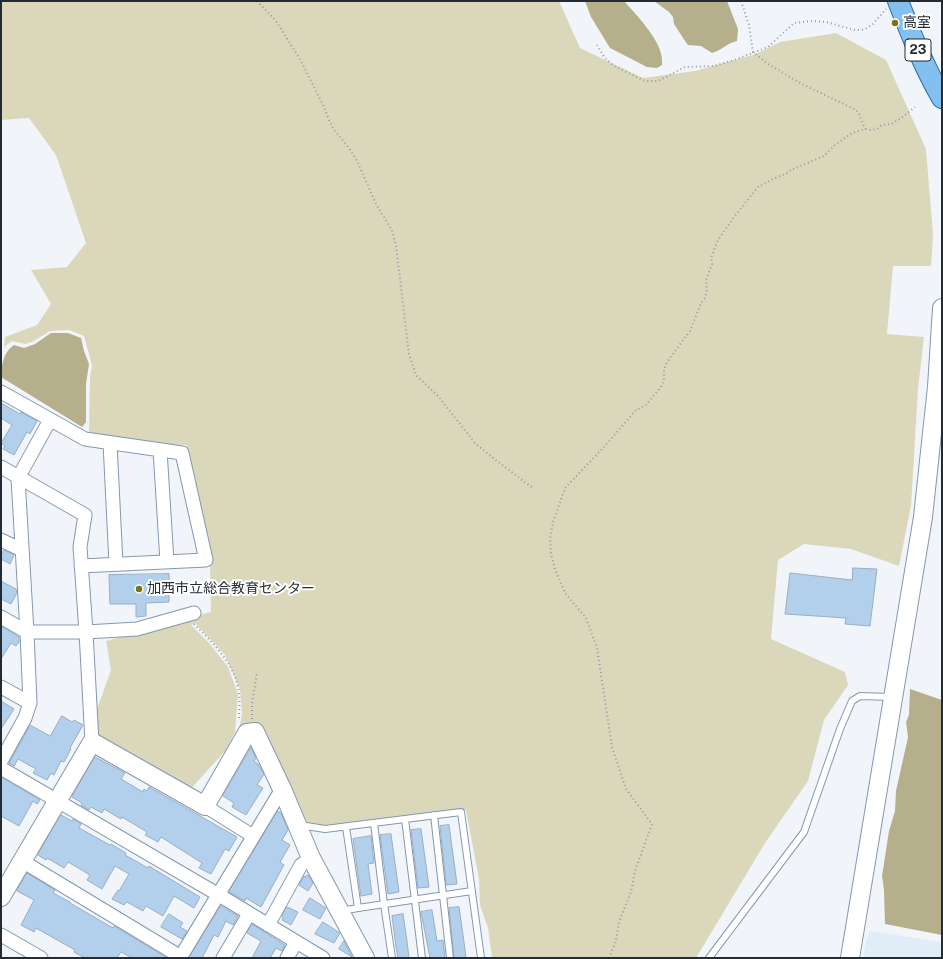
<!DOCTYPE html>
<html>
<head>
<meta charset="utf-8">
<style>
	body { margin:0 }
	#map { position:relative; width:943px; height:959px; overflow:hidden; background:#f1f5fa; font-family:"Public Sans",sans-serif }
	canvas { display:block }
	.frame { position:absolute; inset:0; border:2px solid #232b34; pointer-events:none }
</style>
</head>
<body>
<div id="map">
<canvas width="943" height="959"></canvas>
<div class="frame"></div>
</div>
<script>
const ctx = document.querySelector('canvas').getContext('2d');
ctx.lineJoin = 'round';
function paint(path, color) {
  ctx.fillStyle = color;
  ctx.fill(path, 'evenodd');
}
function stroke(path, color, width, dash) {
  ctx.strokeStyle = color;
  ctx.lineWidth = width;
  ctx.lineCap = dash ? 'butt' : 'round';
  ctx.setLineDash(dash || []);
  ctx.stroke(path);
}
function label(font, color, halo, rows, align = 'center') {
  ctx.font = font + ' "Public Sans","Noto Sans JP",sans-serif';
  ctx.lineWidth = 4;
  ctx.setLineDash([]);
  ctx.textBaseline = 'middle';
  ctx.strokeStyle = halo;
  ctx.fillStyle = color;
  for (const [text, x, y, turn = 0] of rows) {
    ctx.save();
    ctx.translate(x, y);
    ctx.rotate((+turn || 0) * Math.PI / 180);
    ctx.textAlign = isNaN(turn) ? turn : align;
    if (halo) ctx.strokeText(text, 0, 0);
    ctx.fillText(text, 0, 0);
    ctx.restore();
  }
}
const built = new Path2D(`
	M870,931L942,942V958H863L866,942Z`);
const green = new Path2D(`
	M1,1H559L580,48L643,78L695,71L756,54L780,42L836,33L886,60L926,149L933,235L931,266H893L887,334L924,337L918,389L911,506L899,566L851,549L804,544L778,560L771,639L845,672L848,685L824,720L808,781L765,843L696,958H492L488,928L480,905L479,879L466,810L324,826L298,823L266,757L239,730L242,714L240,689L225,655L195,623L191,625L209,643L228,667L238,694L235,732L226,750L188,792L99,741L94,718L111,670L106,641L211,612L210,563L186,445L136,443L89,433L90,377L92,365L84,336L69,330L50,331L34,341L25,344L12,341L4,347L5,337L37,325L51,304L31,270L67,267L86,243L56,155L29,118L1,120Z`);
const water = new Path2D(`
	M585,1H624C637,16 665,43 662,65L657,68L647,67L610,48L591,17Z
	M654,1H727L738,29L737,41C727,43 722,50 712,53L701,46L688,45L685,41L674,24L673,17L669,12Z
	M51,333H68L81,338L84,351L89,364L86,384V422L82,427L1,377C1,366 4,351 14,345L24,348L35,344Z
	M910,689L942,700V935L885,924L884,890L882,876L889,831L895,811L896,791L908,737L906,722L909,715Z`);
const building = new Path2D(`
	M1,403L20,414L21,412L37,421L30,434L27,432L14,455L3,449L5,446L1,443L12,425L1,418Z
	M4,550L14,555L10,564L1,559V556Z
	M853,568L877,569L870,626L845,624L846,618L785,614L790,573L852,580Z
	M169,574V602L146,603V616L136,617V604H110L109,575Z
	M1,581L16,589L17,593L11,604L1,599Z
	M1,626L19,637V642L16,646L11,643L1,659Z
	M1,701L14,709L1,729Z
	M62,716L72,722L74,720L83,725L70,748L71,749L64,762L61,761L54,775L51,773L47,780L33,773L36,769L18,759L14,766L9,763L30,725L50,736Z
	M251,748L256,758L254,761L258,764L264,774L257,785L263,788L246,815L232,807L234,803L223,796Z
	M95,757L125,773L121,779L143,792L144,789L147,791L149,787L237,837L229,851L225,849L211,874L199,868L202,863L161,837L158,842L145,835L147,832L122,817L121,819L104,809L102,813L91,807L89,810L81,805L82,803L72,797Z
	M1,777L40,800L37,804L33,801L19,826L1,816Z
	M278,811L281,813L288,830L282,840L290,845L280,862L284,865L261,907L246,898L245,901L229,892Z
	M61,815L72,821L73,819L81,824L79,828L110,845L111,844L126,853L125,855L148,868L149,866L200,897L194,908L174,896L163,916L146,906L143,911L127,902L124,905L112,899L118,890L119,891L129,874L115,866L102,889L87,880L90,875L68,862L64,868L47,858L46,860L38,855Z
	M449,825L457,884L446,885L440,826Z
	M421,829L429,887L418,888L411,830Z
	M391,834L399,892L388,894L380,835Z
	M371,836L374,863L368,864L372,894L361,896L353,839Z
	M27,873L55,890L53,893L70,902V903L113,928L114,926L167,958H132L121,952L117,958H85L74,952L75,950L36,928L34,932L21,925L34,900L17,891Z
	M307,875L309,876L313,883L308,891L299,885L304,876L305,877Z
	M310,898L326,908L320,919L303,910Z
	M221,906L238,916L233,925L226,921L218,937L214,935L202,958H189Z
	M287,907L298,912L291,925L282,920L283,918L282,917Z
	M459,907L464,942L466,958H454L449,908Z
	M432,910L437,941L443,940L445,958H430L421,912Z
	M169,914L183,923L180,927L187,931L182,939L161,927Z
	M403,914L407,941L409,958H398L396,947L392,916Z
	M323,922L340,933L334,943L315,934Z
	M252,924L285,945L282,951L276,948L270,958H252L261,941L247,933Z
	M344,941L352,957L339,949Z`);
const path = new Path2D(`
	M257,1L276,21L301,61L323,105L332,127L349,148L357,161L377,206L392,230L396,246L409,354L416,375L438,396L475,443L493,458L534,489
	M741,1L749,25L753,52L768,64L802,84L856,110L859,114L865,129
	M597,45L604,57L614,66L645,81H658L685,67L714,66L734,60L768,47L794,23L811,21L826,22L855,30H861L867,28L873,24L886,9
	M194,624C213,643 236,665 239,693C240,702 239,712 239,721
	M252,719V704L257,673
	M609,958L616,941L619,922L631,892L635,871L652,824L626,789L612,747L597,648L586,618L565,593L555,569L551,554L550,539L553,522L565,488L604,447L636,410L646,405L661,387L664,380V369L667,362L690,331L701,303L705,298L707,290L706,280L712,264L711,258L718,240L734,217L758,187L773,179L787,173L791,170L824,156L835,145L852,133L865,129L870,130L877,129L882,125L891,124L900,119L915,107`);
const lane = new Path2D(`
	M434,815L450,958
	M405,819L422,958
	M374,823L384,904L392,958
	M300,825L325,829L461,812L481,958
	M346,827L358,908
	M342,914L347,910L358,908L472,891
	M709,958L804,832L840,729L852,701L860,696L892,697`);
const street = new Path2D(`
	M1,392L85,439L182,453L206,560L81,566
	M110,443L116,564
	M160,450L167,562
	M1,467L85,515L80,547L86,632L92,742
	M1,540L22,550
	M1,617L27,632H86L137,629L194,613
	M1,687L30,703
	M1,761L25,718L30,703L27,632L18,478L50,420
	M1,768L219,895L323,958
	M205,806L253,836
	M22,861L181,957
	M268,925L301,865L311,858
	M1,935L41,958
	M180,958L282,789
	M223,958L249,914
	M287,958L296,942`);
const secondary = new Path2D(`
	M1,897L92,742L205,806L247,733L255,732L282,789L311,858L365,958
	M850,958L923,517L937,387L942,308`);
const primary = new Path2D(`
	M898,1C911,34 924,67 942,98`);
const markers = [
	[895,23,4,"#7e7212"],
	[139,589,4,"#7e7212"]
];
const shields = [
	[918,50,26]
];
const shieldNames = [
	["23",918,50]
];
const poiNames = [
	["高室",903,23],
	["加西市立総合教育センター",147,589]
];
paint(built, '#e0ecf7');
paint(green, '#dbd7bb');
paint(water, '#b5b08b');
paint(building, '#b2cfec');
stroke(building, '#98aec3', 1);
stroke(lane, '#8398ad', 8);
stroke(street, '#8398ad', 15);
stroke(secondary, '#8398ad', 20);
stroke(primary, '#2b6fa7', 22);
stroke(path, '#9399a0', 2, [1, 3]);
stroke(lane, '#fff', 6);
stroke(street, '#fff', 13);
stroke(secondary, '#fff', 18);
stroke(primary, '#83bfef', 20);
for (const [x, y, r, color] of markers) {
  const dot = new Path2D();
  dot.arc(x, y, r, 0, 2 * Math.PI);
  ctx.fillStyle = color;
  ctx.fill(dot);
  stroke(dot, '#fff', 1.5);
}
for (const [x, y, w] of shields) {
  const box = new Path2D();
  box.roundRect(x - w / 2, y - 11, w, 22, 3);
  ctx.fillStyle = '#fff';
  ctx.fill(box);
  stroke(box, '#232b34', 1);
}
label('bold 13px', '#232b34', null, shieldNames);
label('14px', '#232b34', '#fff', poiNames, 'left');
</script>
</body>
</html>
